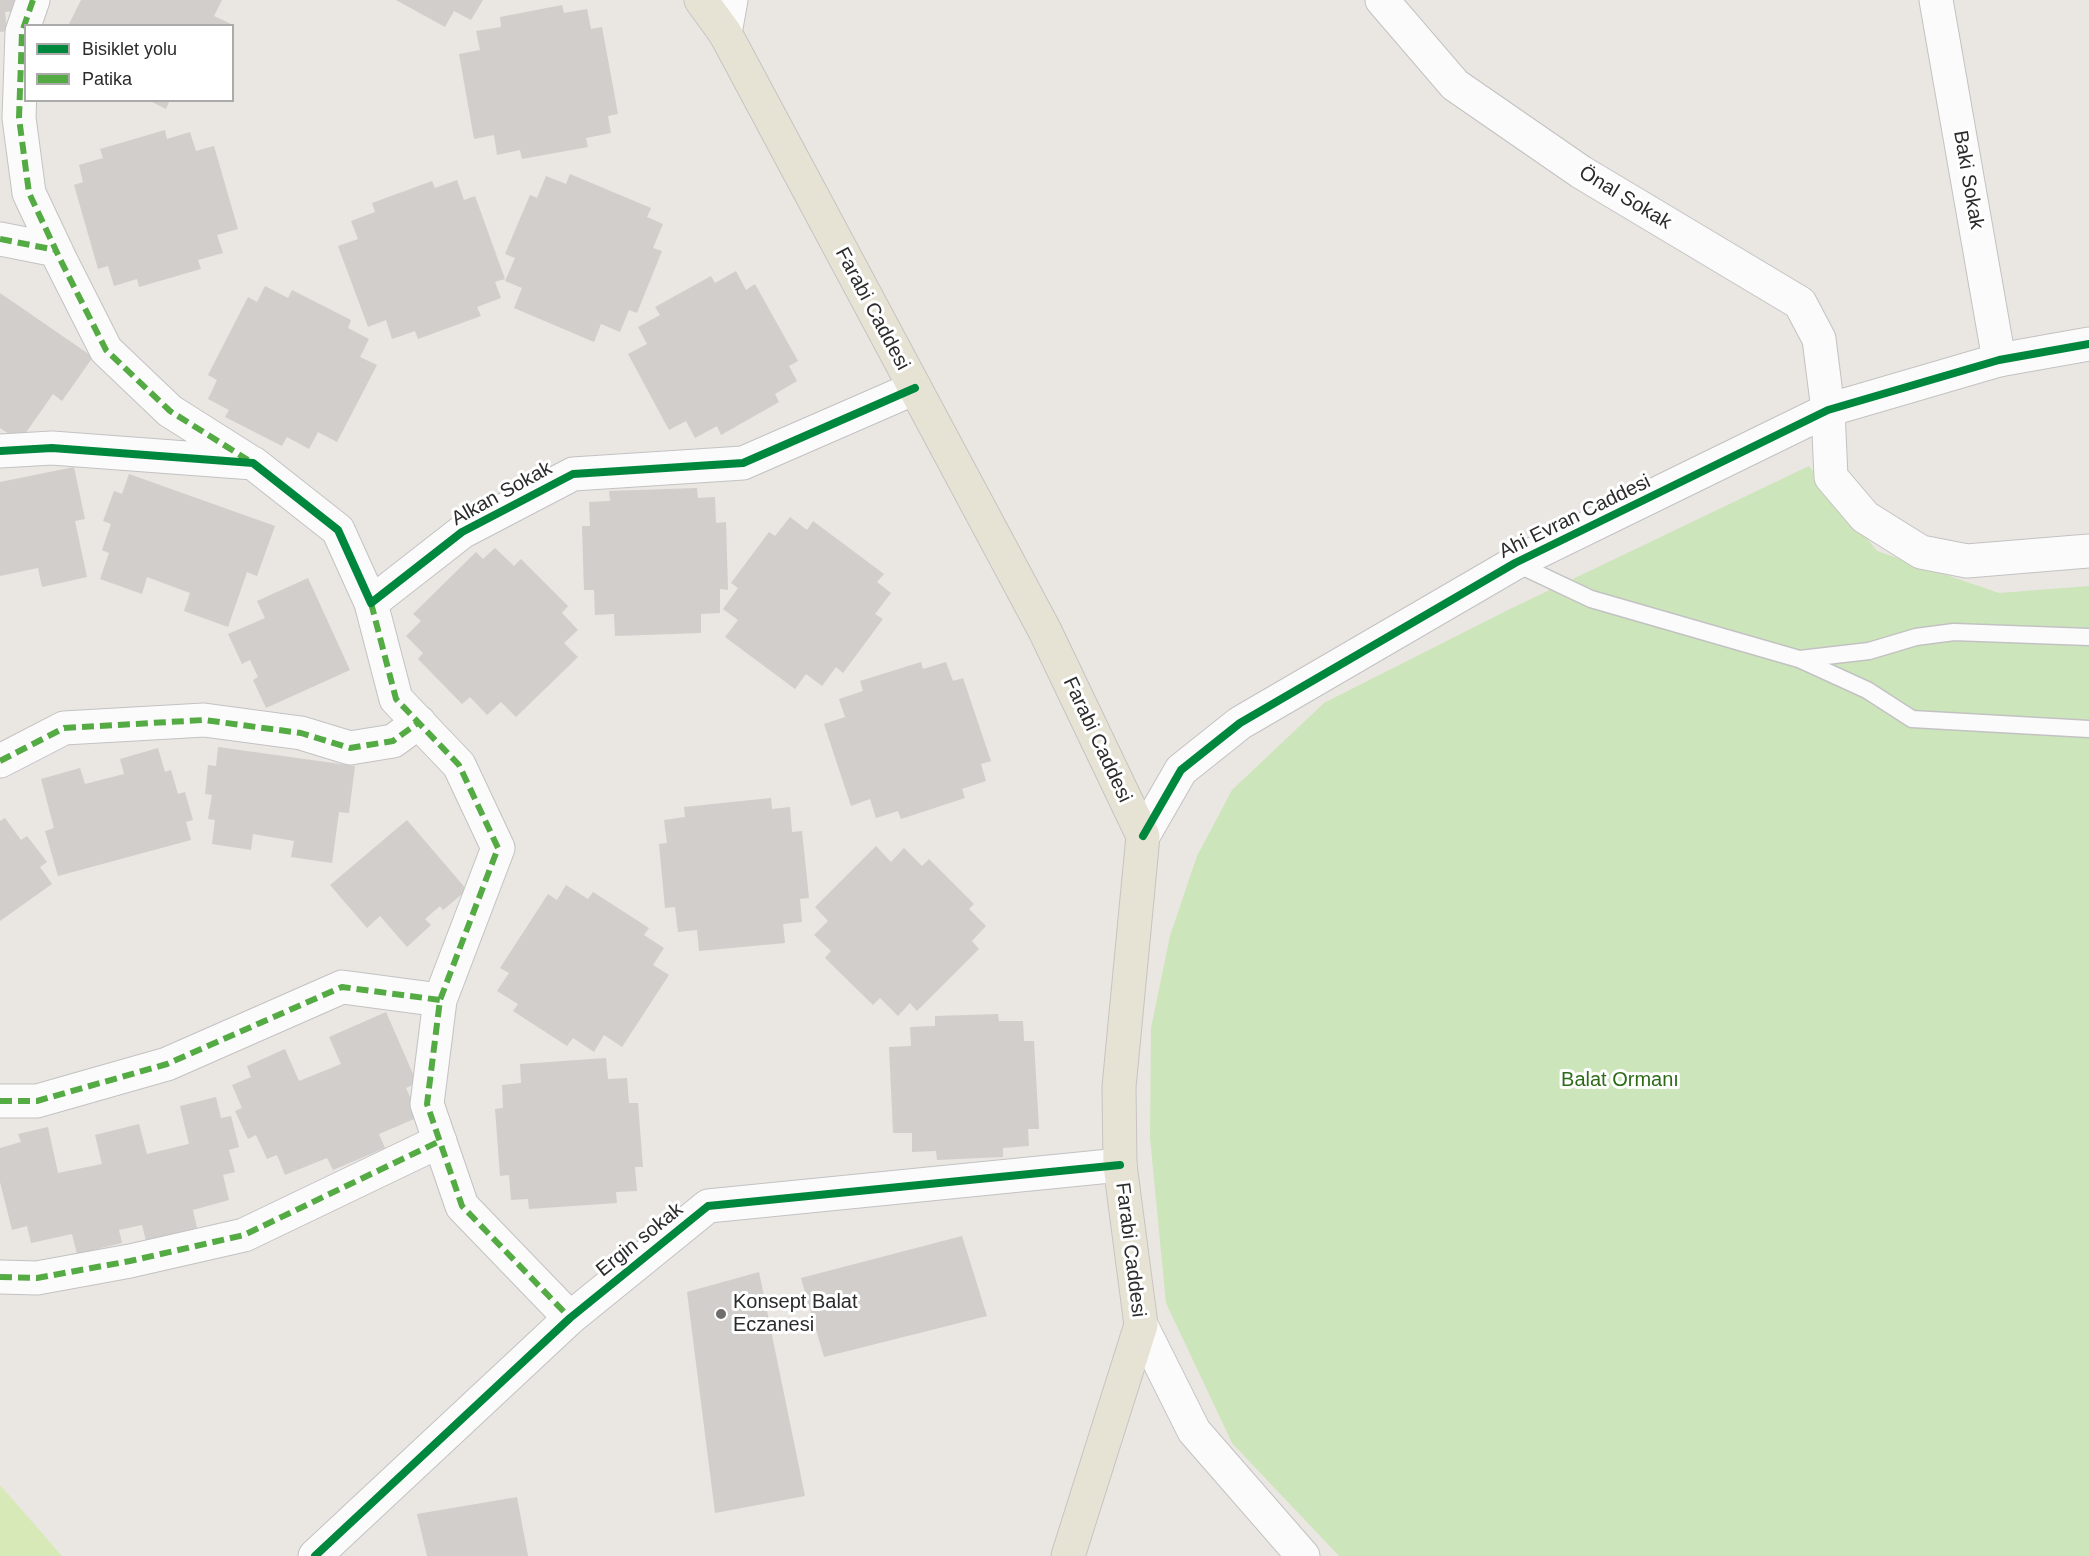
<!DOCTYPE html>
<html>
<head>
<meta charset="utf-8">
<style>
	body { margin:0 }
	#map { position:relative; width:2089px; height:1556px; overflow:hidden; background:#eae6e2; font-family:Arial,sans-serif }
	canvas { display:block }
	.legend { position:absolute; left:24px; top:24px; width:210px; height:78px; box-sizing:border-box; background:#fff; border:2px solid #ababab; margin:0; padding:8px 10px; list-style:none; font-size:18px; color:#2c2c2c }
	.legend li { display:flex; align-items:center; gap:12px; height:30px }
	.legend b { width:30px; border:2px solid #ababab }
</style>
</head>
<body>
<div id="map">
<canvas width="2089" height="1556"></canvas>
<ul class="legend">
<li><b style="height:8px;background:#00873e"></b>Bisiklet yolu</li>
<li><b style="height:8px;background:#54ab44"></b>Patika</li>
</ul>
</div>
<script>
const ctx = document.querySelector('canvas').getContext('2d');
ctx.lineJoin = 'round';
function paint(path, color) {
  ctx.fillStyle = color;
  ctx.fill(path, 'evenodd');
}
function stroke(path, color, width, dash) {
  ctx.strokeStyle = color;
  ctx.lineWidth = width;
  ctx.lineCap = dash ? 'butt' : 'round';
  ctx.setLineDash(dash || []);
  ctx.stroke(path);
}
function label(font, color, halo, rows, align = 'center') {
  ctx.font = font + ' Arial,sans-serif';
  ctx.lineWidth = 6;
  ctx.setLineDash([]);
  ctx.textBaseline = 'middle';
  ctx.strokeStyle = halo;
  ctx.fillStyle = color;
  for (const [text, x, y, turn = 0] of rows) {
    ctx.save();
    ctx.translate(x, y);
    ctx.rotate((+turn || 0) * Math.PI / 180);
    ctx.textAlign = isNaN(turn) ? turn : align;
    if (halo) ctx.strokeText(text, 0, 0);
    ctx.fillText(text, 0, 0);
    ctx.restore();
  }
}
const green = new Path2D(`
	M1809,466L1877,551L1999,593L2089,586V1556H1339L1232,1443L1166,1303L1150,1138L1151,1028L1170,936L1197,856L1232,790L1324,703L1508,610Z`);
const pitch = new Path2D(`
	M0,1485L62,1556H0Z`);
const building = new Path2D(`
	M0,0H25L26,10L5,12L7,31L0,32Z
	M81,0H222L214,16L231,24L230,26H68Z
	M396,0H483L471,20L454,11L445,27Z
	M562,5L564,13L587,9L591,29L602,27L618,114L608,116L611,133L586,138L588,147L522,159L520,150L497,155L494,135L474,139L459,54L480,50L476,31L501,27L500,17Z
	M148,100H170L166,109Z
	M165,130L167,139L190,132L196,151L214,146L238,229L217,235L223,253L198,260L201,269L139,287L137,279L114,286L108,266L98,269L74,185L83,182L79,165L103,158L100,149Z
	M570,174L651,208L647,217L663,224L653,248L662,251L637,313L629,310L620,332L601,324L594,342L514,308L522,288L505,281L515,258L505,254L530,195L537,198L546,176L566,184Z
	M457,180L464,200L475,196L505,279L495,282L501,298L477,307L481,316L418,339L415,331L392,339L386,320L368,327L338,246L358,239L351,221L375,212L372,203L432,181L435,188Z
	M736,271L746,290L755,284L798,361L789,366L797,381L775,394L779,402L721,435L717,426L695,438L686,421L669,430L628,354L647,344L638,327L660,315L655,307L711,276L715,283Z
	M265,286L288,298L292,290L351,320L348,328L369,339L360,357L377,365L337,442L318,432L309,449L287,437L282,446L225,417L229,410L208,399L217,380L208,375L248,297L257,302Z
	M0,293L93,357L62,401L53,394L20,441L0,428Z
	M74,467L85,519L75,521L87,577L42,587L38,568L0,576V482Z
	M129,474L275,526L257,576L247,572L228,627L184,611L190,593L147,577L142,594L100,579L109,553L102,550L111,524L103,521L114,491L122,494Z
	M697,488L698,498L715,497L716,523L726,522L728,590L720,589V613L701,614V633L615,636L614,614L595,615L594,590H584L582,526H590L589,502L610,501L609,491Z
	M790,517L807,530L813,521L884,574L877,582L891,593L875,614L883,619L843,673L836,667L822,686L806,674L795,689L725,637L738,620L723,609L738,588L731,583L769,532L775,536Z
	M495,548L514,566L521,559L568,606L562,613L578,630L564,643L578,657L516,717L501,702L487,715L470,697L462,704L418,659L423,653L406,636L421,621L413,614L476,552L483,559Z
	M308,578L350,670L266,708L253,680L258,677L250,660L242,664L228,634L265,618L257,601Z
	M921,662L923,669L946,662L953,681L963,678L991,761L981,764L986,781L962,789L965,798L901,819L898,811L876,818L870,799L851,806L824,724L845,717L839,699L863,691L860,681Z
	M218,747L355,766L349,813L339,812L332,863L291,857L294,841L253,834L251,850L212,844L215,820L208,819L212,795L205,794L208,765L216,766Z
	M158,748L165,772L171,770L178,794L185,792L193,820L186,822L191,840L58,876L45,831L54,828L41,779L80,768L85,784L124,774L120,759Z
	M771,798L772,809L790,807L792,832L802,831L809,898L800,899L802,922L783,924L785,943L699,951L697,930L678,932L675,907L665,908L659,844L667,843L664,820L685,817L684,807Z
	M5,818L21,840L27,836L47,862L40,867L52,884L0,921V821Z
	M407,820L467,890L443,910L440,906L425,919L431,925L407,947L380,916L367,928L330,885Z
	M876,846L891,862L904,848L922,866L929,859L974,904L969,909L986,926L972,941L979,949L917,1011L910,1003L898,1016L880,998L873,1005L825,958L831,951L814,935L828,921L815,907Z
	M566,885L588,899L593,892L649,928L644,935L664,948L653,965L669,975L622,1047L604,1035L594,1052L573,1038L567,1046L513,1011L518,1004L497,991L509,973L500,968L548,894L557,900Z
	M386,1012L417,1083L406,1088L419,1117L379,1134L385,1148L333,1170L327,1158L285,1175L277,1155L267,1159L256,1135L248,1139L235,1111L242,1108L232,1085L251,1077L247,1066L285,1049L299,1081L341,1064L329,1037Z
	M998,1014L999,1021H1023L1024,1041H1034L1039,1129H1028L1029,1146L1003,1148V1157L937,1160L936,1151L912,1152V1133H893L889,1047L911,1046L910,1027L935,1026V1016Z
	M606,1058L608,1079L627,1078L629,1103H638L643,1167H635L637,1191L616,1192L617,1203L529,1209L528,1199L511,1200L509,1175L500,1176L495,1109L503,1108L502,1085L521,1083L520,1064Z
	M216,1097L221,1118L231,1116L239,1147L229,1150L235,1172L223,1175L229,1200L193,1210L197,1228L146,1241L142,1225L119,1230L122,1243L77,1254L72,1234L31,1243L27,1226L12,1230L0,1182V1148L21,1142L18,1134L48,1127L58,1173L102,1164L95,1135L139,1124L147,1154L189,1144L180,1106Z
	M962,1236L987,1316L824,1357L801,1278Z
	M759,1272L805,1496L715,1513L687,1292Z
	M517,1497L528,1556H427L417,1514Z`);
const lane = new Path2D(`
	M1515,563L1591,599L1799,659L1867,690L1912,719L2089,729
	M1800,659L1869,651L1916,637L1954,632L2089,637`);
const street = new Path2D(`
	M33,0L22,32L19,118L29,193L60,259L106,350L170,411L249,461
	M1382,0L1455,85L1581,172L1800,303L1819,339L1828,410L1831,477L1865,517L1921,552L1967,561L2089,551
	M1936,0L1999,360
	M0,239L56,250
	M0,451L52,448L253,463L338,530L371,603L462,532L573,474L743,463L915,388
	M371,603L396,699L459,765L498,848L440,1000L427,1104L462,1206L570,1318
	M0,761L64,728L204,720L301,733L350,748L393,741L419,722
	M0,1101H37L167,1064L342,987L440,1000
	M0,1277L37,1278L130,1261L244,1235L440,1141
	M1141,1325L1194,1431L1303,1556
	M315,1556L570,1318L708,1206L1120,1165`);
const secondary = new Path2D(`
	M725,33L731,0
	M1143,836L1181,770L1240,723L1515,563L1828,410L1999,360L2089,344`);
const primary = new Path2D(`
	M701,0L725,33L1045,631L1143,836L1119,1087L1120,1165L1141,1325L1068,1556`);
const quiet = new Path2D(`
	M33,0L22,32L19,118L29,193L60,259L106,350L170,411L248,460
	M0,239L56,250
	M371,603L396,699L459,765L498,848L440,1000L427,1104L462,1206L570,1318
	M0,761L64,728L204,720L301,733L350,748L393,741L419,722
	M0,1101H37L167,1064L342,987L440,1000
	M0,1277L37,1278L130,1261L244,1235L440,1141`);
const cycleway = new Path2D(`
	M0,451L52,448L253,463L338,530L371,603L462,532L573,474L743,463L915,388
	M1143,836L1181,770L1240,723L1515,563L1828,410L1999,360L2089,344
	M315,1556L570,1318L708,1206L1120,1165`);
const markers = [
	[721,1314,6,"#6e6d6c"]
];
const streetNames = [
	["Baki Sokak",1968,180,80],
	["Önal Sokak",1625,198,31],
	["Farabi Caddesi",872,309,62],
	["Alkan Sokak",502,494,-29],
	["Ahi Evran Caddesi",1575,517,-26],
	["Farabi Caddesi",1097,740,65],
	["Ergin sokak",640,1240,-39],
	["Farabi Caddesi",1130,1250,83]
];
const parkNames = [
	["Balat Ormanı",1620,1080]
];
const poiNames = [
	["Konsept Balat",733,1302],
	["Eczanesi",733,1325]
];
paint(green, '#cde5ba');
paint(pitch, '#d8e9b8');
paint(building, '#d1cecb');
stroke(lane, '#c3c2c3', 19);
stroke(street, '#c3c2c3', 35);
stroke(secondary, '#c3c2c3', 35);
stroke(primary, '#c6c4c2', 35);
stroke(lane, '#fcfbfb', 16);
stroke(street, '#fcfbfb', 33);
stroke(secondary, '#fcfbfb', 33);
stroke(primary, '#e7e3d4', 33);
stroke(quiet, '#54ab44', 6, [12, 6]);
stroke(cycleway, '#00873e', 8);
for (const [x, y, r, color] of markers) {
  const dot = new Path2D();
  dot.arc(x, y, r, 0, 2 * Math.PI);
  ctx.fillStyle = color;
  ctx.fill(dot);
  stroke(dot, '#fff', 2);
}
label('20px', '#2c2c2c', '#fff', streetNames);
label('20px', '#2d6b19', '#fff', parkNames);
label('20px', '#2c2c2c', '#fff', poiNames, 'left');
</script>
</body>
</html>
